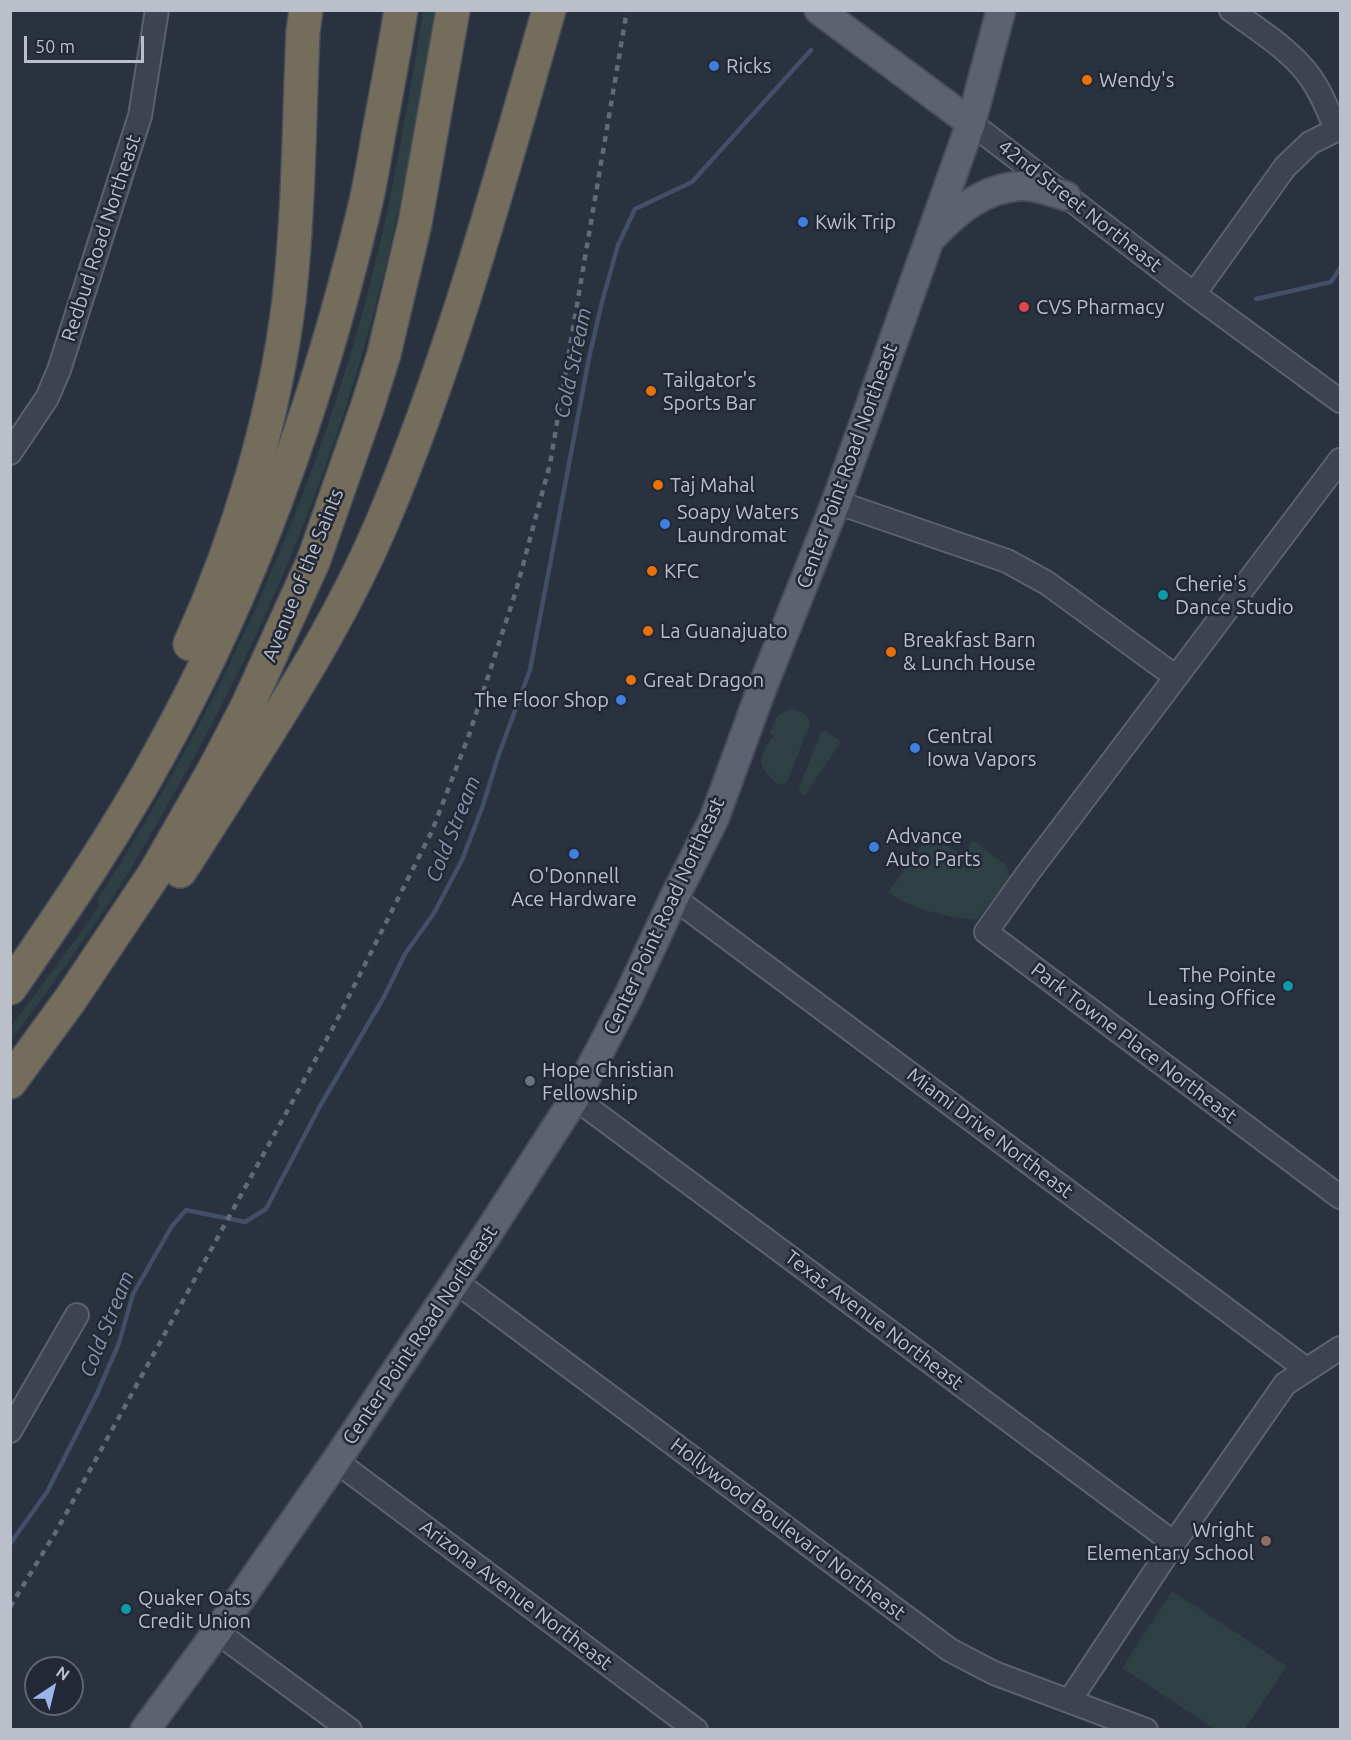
<!DOCTYPE html>
<html>
<head>
<meta charset="utf-8">
<style>
	body { margin:0 }
	#map { position:relative; width:1351px; height:1740px; overflow:hidden; background:#2a313f; font-family:Ubuntu,sans-serif }
	canvas { display:block }
	.frame { position:absolute; inset:0; border:12px solid #babfca; pointer-events:none }
	.north { position:absolute; left:24px; top:1656px; width:60px; height:60px; box-sizing:border-box; background:#222835; border:2px solid #5f6471; border-radius:50%; rotate:35deg; font-size:16px; font-weight:700; line-height:24px; text-align:center; color:#babfca }
	.north::after { content:''; display:block; margin:auto; width:21px; height:27px; background:#9cb3ed; clip-path:polygon(50% 0,100% 100%,50% 72%,0 100%) }
	.scale { position:absolute; left:24px; top:36px; width:120px; height:27px; box-sizing:border-box; border:3px solid #babfca; border-top:0; padding-left:8px; font-size:18px; line-height:21px; white-space:nowrap; color:#babfca; -webkit-text-stroke:4px #222835; paint-order:stroke }
</style>
</head>
<body>
<div id="map">
<canvas width="1351" height="1740"></canvas>
<div class="frame"></div>
<div class="north">N</div>
<div class="scale">50 m</div>
</div>
<script>
const ctx = document.querySelector('canvas').getContext('2d');
ctx.lineJoin = 'round';
function paint(path, color) {
  ctx.fillStyle = color;
  ctx.fill(path, 'evenodd');
}
function stroke(path, color, width, dash) {
  ctx.strokeStyle = color;
  ctx.lineWidth = width;
  ctx.lineCap = dash ? 'butt' : 'round';
  ctx.setLineDash(dash || []);
  ctx.stroke(path);
}
function label(font, color, halo, rows, align = 'center') {
  ctx.font = font + ' Ubuntu,sans-serif';
  ctx.lineWidth = 5;
  ctx.setLineDash([]);
  ctx.textBaseline = 'middle';
  ctx.strokeStyle = halo;
  ctx.fillStyle = color;
  for (const [text, x, y, turn = 0] of rows) {
    ctx.save();
    ctx.translate(x, y);
    ctx.rotate((+turn || 0) * Math.PI / 180);
    ctx.textAlign = isNaN(turn) ? turn : align;
    if (halo) ctx.strokeText(text, 0, 0);
    ctx.fillText(text, 0, 0);
    ctx.restore();
  }
}
const green = new Path2D(`
	M423,11H435C416,133 392,256 356,375C311,522 249,663 173,795C154,830 134,864 113,897C80,946 46,994 11,1040L10,1028L92,917L99,905L98,899C216,715 306,517 364,307C391,209 407,110 423,11Z
	M788,710C798,709 809,714 810,724L787,782L780,785C757,769 756,758 773,737V734L769,735L777,716Z
	M826,731L841,742L804,796L800,792L799,787L821,732Z
	M930,833L963,857L968,852L970,843L974,841L1004,863L1008,869L1009,876L1008,880L977,920C947,917 913,910 888,892Z
	M1172,1591L1287,1666L1245,1729H1215L1122,1668Z`);
const stream = new Path2D(`
	M1256,299L1331,282L1340,268
	M10,1544L47,1492L97,1394L119,1343L133,1294L172,1226L186,1210L245,1222L266,1209L320,1106L384,997L405,954L434,913L462,860L482,808L499,754L530,670L589,358L602,302L618,245L635,209L692,182L811,50`);
const minor = new Path2D(`
	M1231,10C1258,30 1288,48 1308,74C1320,90 1328,110 1336,129
	M971,123L1194,294L1340,401
	M1194,294L1285,167L1310,143L1340,128
	M10,453L47,398L59,370L140,116L157,10
	M1340,460L1028,873L986,932L1340,1197
	M836,502L1007,561L1047,583L1176,677
	M674,898L1306,1369
	M575,1098L1174,1543
	M456,1282L950,1650L994,1673L1146,1730
	M10,1431L77,1315
	M336,1461L696,1730
	M217,1632L350,1730
	M1070,1700L1174,1543L1285,1384L1340,1348`);
const major = new Path2D(`
	M819,10L971,123
	M934,235C958,210 984,188 1021,186C1036,185 1052,192 1066,196
	M145,1730L217,1632L336,1461L488,1233L575,1098L629,995L674,898L714,819L762,688L836,502L971,123L1001,10`);
const highway = new Path2D(`
	M190,644C238,539 275,415 289,300C299,211 299,121 303,32L306,10
	M180,871C205,833 229,794 254,755C301,681 347,605 382,523C452,358 499,183 549,10
	M10,988C64,910 117,832 162,749C254,583 320,394 364,210C370,186 374,161 378,137C386,95 394,53 401,10
	M10,1082L70,1000L155,873L214,770L247,707L313,562L367,408L384,354L415,223L453,10`);
const rail = new Path2D(`
	M10,1607L57,1530L335,1024L432,831L469,735L516,591L550,464L627,10`);
const markers = [
	[714,66,6,"#3f7fe0"],
	[1087,80,6,"#e8710a"],
	[803,222,6,"#3f7fe0"],
	[1024,307,6,"#e0444e"],
	[651,391,6,"#e8710a"],
	[658,485,6,"#e8710a"],
	[665,524,6,"#3f7fe0"],
	[652,571,6,"#e8710a"],
	[1163,595,6,"#0f9aa8"],
	[648,631,6,"#e8710a"],
	[891,652,6,"#e8710a"],
	[631,680,6,"#e8710a"],
	[621,700,6,"#3f7fe0"],
	[915,748,6,"#3f7fe0"],
	[874,847,6,"#3f7fe0"],
	[574,854,6,"#3f7fe0"],
	[1288,986,6,"#0f9aa8"],
	[530,1081,6,"#6b7280"],
	[1266,1541,6,"#8d6e63"],
	[126,1609,6,"#0f9aa8"]
];
const poiNames = [
	["Ricks",726,66],
	["Wendy's",1099,80],
	["Kwik Trip",815,222],
	["CVS Pharmacy",1036,307],
	["Tailgator's",663,380],
	["Sports Bar",663,403],
	["Taj Mahal",670,485],
	["Soapy Waters",677,512],
	["Laundromat",677,535],
	["KFC",664,571],
	["Cherie's",1175,584],
	["Dance Studio",1175,607],
	["La Guanajuato",660,631],
	["Breakfast Barn",903,640],
	["& Lunch House",903,663],
	["Great Dragon",643,680],
	["The Floor Shop",609,700,"right"],
	["Central",927,736],
	["Iowa Vapors",927,759],
	["Advance",886,836],
	["Auto Parts",886,859],
	["O'Donnell",574,876,"center"],
	["Ace Hardware",574,899,"center"],
	["The Pointe",1276,975,"right"],
	["Leasing Office",1276,998,"right"],
	["Hope Christian",542,1070],
	["Fellowship",542,1093],
	["Wright",1254,1530,"right"],
	["Elementary School",1254,1553,"right"],
	["Quaker Oats",138,1598],
	["Credit Union",138,1621]
];
const streetNames = [
	["42nd Street Northeast",1080,206,38],
	["Redbud Road Northeast",101,238,-72],
	["Center Point Road Northeast",847,466,-70],
	["Avenue of the Saints",303,575,-68],
	["Center Point Road Northeast",664,916,-65],
	["Park Towne Place Northeast",1134,1043,37],
	["Miami Drive Northeast",990,1133,37],
	["Texas Avenue Northeast",874,1320,37],
	["Center Point Road Northeast",420,1335,-56],
	["Hollywood Boulevard Northeast",788,1529,37],
	["Arizona Avenue Northeast",516,1595,37]
];
const waterNames = [
	["Cold Stream",573,363,-78],
	["Cold Stream",453,829,-68],
	["Cold Stream",107,1324,-68]
];
paint(green, '#2f4044');
stroke(stream, '#434f68', 4.5);
stroke(minor, '#5b616d', 26);
stroke(major, '#474c59', 32);
stroke(highway, '#484e5a', 36);
stroke(minor, '#3d4350', 22);
stroke(major, '#5c626f', 28);
stroke(highway, '#756d5b', 33);
stroke(rail, '#626978', 4.5, [6, 6]);
for (const [x, y, r, color] of markers) {
  const dot = new Path2D();
  dot.arc(x, y, r, 0, 2 * Math.PI);
  ctx.fillStyle = color;
  ctx.fill(dot);
  stroke(dot, '#222835', 2);
}
label('20px', '#babfca', '#222835', poiNames, 'left');
label('20px', '#babfca', '#222835', streetNames);
label('italic 21px', '#8692ad', '#222835', waterNames);
</script>
</body>
</html>
